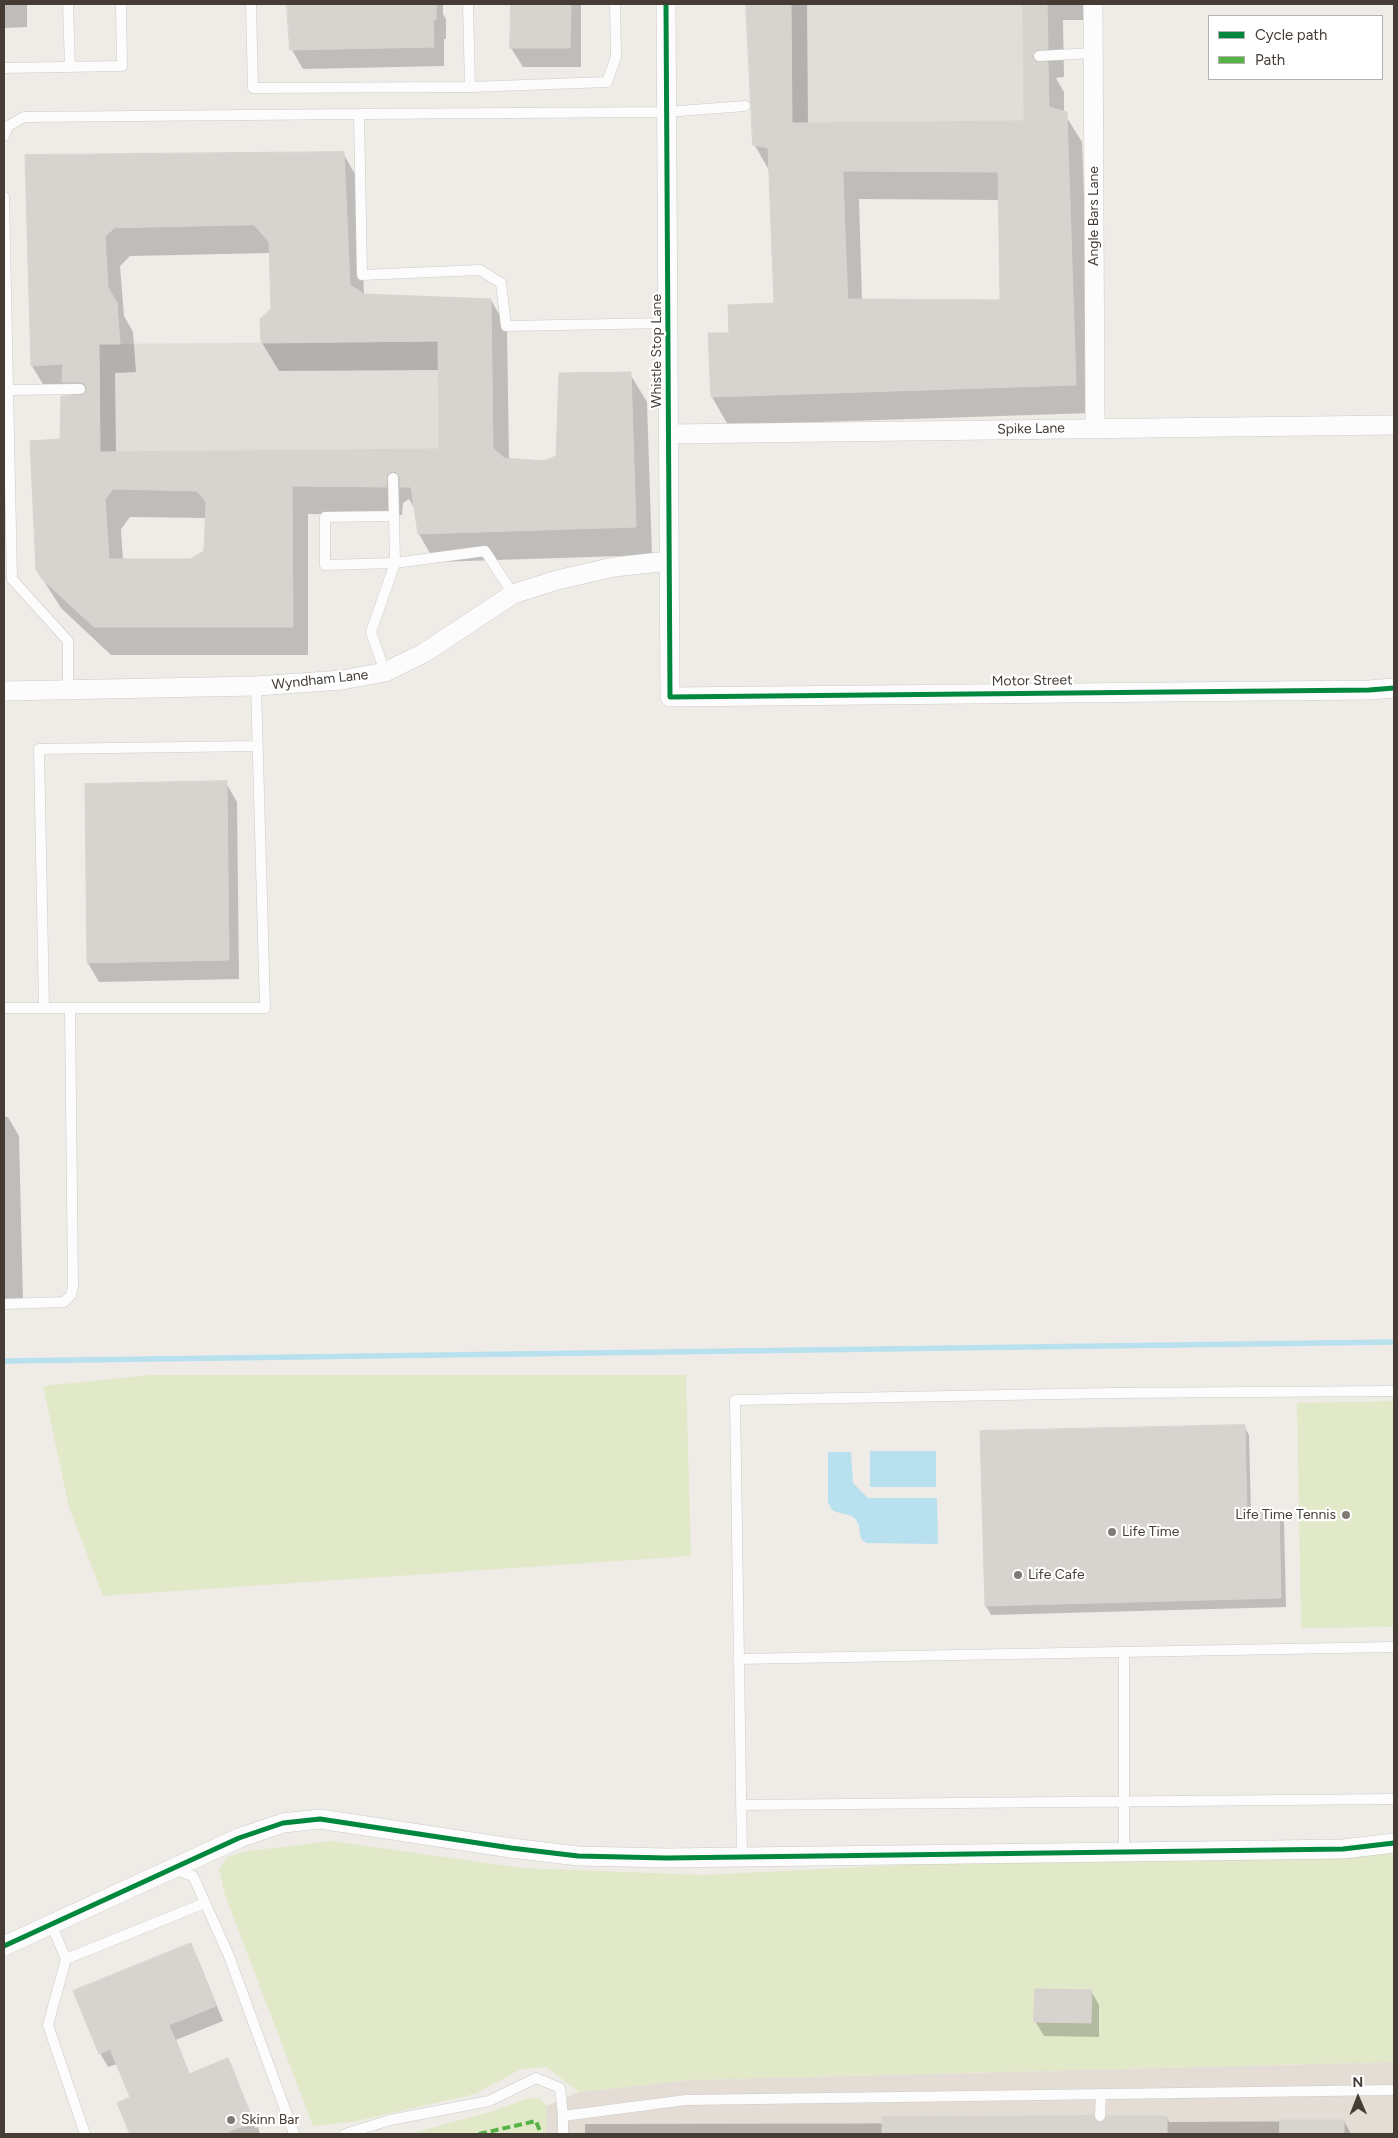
<!DOCTYPE html>
<html>
<head>
<meta charset="utf-8">
<style>
	body { margin:0 }
	#map { position:relative; width:1398px; height:2138px; overflow:hidden; background:#efece8; font-family:Figtree,sans-serif }
	canvas { display:block }
	.frame { position:absolute; inset:0; border:5px solid #453c35; pointer-events:none }
	.legend { position:absolute; left:1208px; top:15px; width:175px; height:65px; box-sizing:border-box; background:#fff; border:1px solid #b5b1ae; margin:0; padding:6px 9px; list-style:none; font-size:15px; color:#453c35 }
	.legend li { display:flex; align-items:center; gap:10px; height:25px }
	.legend b { width:25px; border:1px solid #b5b1ae }
	.north { position:absolute; left:1333px; top:2073px; width:50px; height:50px; -webkit-text-stroke:4px #fff; paint-order:stroke; rotate:359deg; font-size:14px; font-weight:700; line-height:20px; text-align:center; color:#453c35 }
	.north::after { content:''; display:block; margin:auto; width:18px; height:22px; background:#453c35; clip-path:polygon(50% 0,100% 100%,50% 72%,0 100%) }
</style>
</head>
<body>
<div id="map">
<canvas width="1398" height="2138"></canvas>
<div class="frame"></div>
<ul class="legend">
<li><b style="height:6px;background:#00873e"></b>Cycle path</li>
<li><b style="height:6px;background:#57b346"></b>Path</li>
</ul>
<div class="north">N</div>
</div>
<script>
const ctx = document.querySelector('canvas').getContext('2d');
ctx.lineJoin = 'round';
function paint(path, color) {
  ctx.fillStyle = color;
  ctx.fill(path, 'evenodd');
}
function stroke(path, color, width, dash) {
  ctx.strokeStyle = color;
  ctx.lineWidth = width;
  ctx.lineCap = dash ? 'butt' : 'round';
  ctx.setLineDash(dash || []);
  ctx.stroke(path);
}
function label(font, color, halo, rows, align = 'center') {
  ctx.font = font + ' Figtree,sans-serif';
  ctx.lineWidth = 4.5;
  ctx.setLineDash([]);
  ctx.textBaseline = 'middle';
  ctx.strokeStyle = halo;
  ctx.fillStyle = color;
  for (const [text, x, y, turn = 0] of rows) {
    ctx.save();
    ctx.translate(x, y);
    ctx.rotate((+turn || 0) * Math.PI / 180);
    ctx.textAlign = isNaN(turn) ? turn : align;
    if (halo) ctx.strokeText(text, 0, 0);
    ctx.fillText(text, 0, 0);
    ctx.restore();
  }
}
const residential = new Path2D(`
	M1394,2062V2134H546V2106L579,2092L689,2080Z`);
const green = new Path2D(`
	M151,1375H686L691,1556L103,1596L69,1507L43,1386Z
	M1394,1401V1627L1301,1628L1297,1403Z
	M1394,1840V2062L689,2080L579,2092L546,2067L521,2069L475,2094L352,2122L313,2126L225,1895L219,1870L227,1857L248,1851L331,1841L522,1868L704,1875Z
	M540,2098L546,2106V2134H409L490,2112L526,2099Z`);
const parking = new Path2D(`
	M791,4H1023L1024,121L792,123Z
	M438,341L439,449L100,452L99,344Z`);
const water = new Path2D(`
	M870,1451H936V1487H870Z
	M828,1452H851L853,1483L868,1498H937L938,1544L867,1543L862,1540C859,1535 860,1528 858,1523C853,1512 840,1515 832,1510L828,1502Z`);
const shadow = new Path2D(`
	M4,4H27V27L4,28Z
	M288,4H443V14L446,19V39H444V66L303,69L292,50Z
	M512,4H581V67H523L511,48Z
	M747,4H807L808,124L1025,123V4H1085V20H1063L1064,77L1056,78L1064,92V113L1082,142L1092,413L728,425L712,397L710,334H731L775,304L770,172L754,144ZM859,199L1000,200L1002,302L862,301Z
	M343,153L359,181L364,295L491,300L507,328L509,460L544,463L558,457L630,374L647,402L652,555L435,562L419,534L416,511L409,499L403,503L402,515L308,514V655H111L61,608L37,570L61,440L72,397L70,393L49,394L32,366L26,156ZM271,253L272,310L262,343L279,371L439,370L440,450L116,453L115,373L136,372L133,332L124,316L120,266L130,256ZM130,517L207,518L206,551L190,561H123L121,529Z
	M226,783L237,802L239,979L99,982L88,963Z
	M4,1117H8L19,1136L23,1302H4Z
	M1244,1426L1249,1435L1251,1513L1278,1512L1284,1522L1286,1607L991,1615L986,1606Z
	M190,1945L198,1959L223,2021L176,2040L190,2075L228,2059L235,2073H233L255,2128L258,2127L260,2134H131L119,2103L131,2098L117,2064L108,2067L100,2053Z
	M1091,1991L1099,2005V2037L1044,2036L1035,2021Z
	M1167,2117L1169,2122L1344,2121L1351,2134H585V2124L1095,2123L1100,2124Z`);
const stream = new Path2D(`
	M4,1361L1394,1342`);
const building = new Path2D(`
	M287,4H436V20H433L434,47L290,50Z
	M511,4H571L570,48H510Z
	M746,4H791L792,123L1024,121L1023,4H1047L1048,49L1036,50L1032,57L1036,62H1048L1049,107L1067,112L1076,385L711,397L708,333H729L728,305L774,303L768,148L753,145ZM843,171L998,172L1000,300L848,299Z
	M344,152L350,285L364,294L491,299L493,448L504,458L544,461L556,456L559,373L631,372L636,527L418,534L411,487H400V477L396,472L392,471L387,474L386,487L292,486L293,627H94L43,580L36,570L30,441L60,439L61,396L83,395L87,388L84,383L80,382H62L63,364L31,366L25,155ZM254,225L269,242L271,309L260,319L261,343L438,341L439,449L100,452L99,344H120L117,303L108,287L105,237L114,228ZM113,489L197,491L206,502L204,551L190,559H109L105,500Z
	M227,781L229,960L87,963L85,784Z
	M1245,1425L1247,1512L1279,1511L1281,1598L985,1606L980,1431Z
	M191,1943L216,2006L169,2025L189,2074L228,2058L254,2122L223,2134H130L117,2103L130,2097L110,2049L99,2054L73,1991Z
	M1035,1989L1092,1990L1091,2023L1034,2022Z
	M1093,2116L1096,2121L1100,2123L1105,2120L1107,2116H1167V2134H882V2117Z
	M1280,2120H1344V2134H1280Z`);
const lane = new Path2D(`
	M68,4L70,67
	M251,4L253,88L470,87L468,4
	M1039,56L1093,53
	M4,68L122,66L121,4
	M470,87L607,82L616,57L615,4
	M4,136L8,126L24,117L359,114
	M4,197L12,579L68,641V690
	M668,323L506,326L501,283L480,270L362,275L359,114L666,112L745,106
	M8,390L80,389
	M393,478L394,516
	M385,672L371,632L395,563L325,565V517L394,516L395,563L485,551L513,594
	M256,686L265,1008H44L39,749L257,746
	M4,1008H44
	M4,1304L64,1302L71,1295L73,1287L70,1009
	M1124,1652V1851
	M738,1659L1394,1647
	M741,1805L1394,1799
	M742,1856L735,1400L1113,1393L1394,1391
	M173,1869L193,1876L229,1956L294,2134
	M51,1924L66,1959L48,2025L85,2134
	M66,1959L205,1903
	M1100,2116L1101,2094
	M345,2134L390,2120L489,2101L536,2078L560,2088L563,2116
	M563,2134V2116L686,2100L1394,2090`);
const street = new Path2D(`
	M666,4L670,697L1369,690L1394,688
	M1093,4L1095,428
	M669,434L1394,425
	M4,691L256,686L342,680L385,672L424,653L513,594L557,580L614,567L669,561
	M4,1946L239,1838L283,1823L320,1819L511,1848L578,1856L667,1858L1199,1851L1343,1849L1394,1843`);
const quiet = new Path2D(`
	M479,2134L536,2121L541,2134`);
const cycleway = new Path2D(`
	M666,4L670,697L1369,690L1394,688
	M4,1946L239,1838L283,1823L320,1819L511,1848L578,1856L667,1858L1199,1851L1343,1849L1394,1843`);
const markers = [
	[1346,1515,5,"#807a74"],
	[1112,1532,5,"#807a74"],
	[1018,1575,5,"#807a74"],
	[231,2120,5,"#807a74"]
];
const streetNames = [
	["Angle Bars Lane",1094,216,-90],
	["Whistle Stop Lane",657,351,-90],
	["Spike Lane",1031,429,-1],
	["Wyndham Lane",320,680,-6],
	["Motor Street",1032,681,-1]
];
const poiNames = [
	["Life Time Tennis",1336,1515,"right"],
	["Life Time",1122,1532],
	["Life Cafe",1028,1575],
	["Skinn Bar",241,2120]
];
paint(residential, '#e3ddd5');
paint(green, '#e1e9c8');
paint(parking, '#e1ddd9');
paint(water, '#b8e0ee');
paint(shadow, '#0003');
stroke(stream, '#b8e0ee', 5.5);
paint(building, '#d7d3cf');
stroke(building, '#d7d3ce', 1);
stroke(lane, '#cdcac6', 11);
stroke(street, '#cdcac6', 20);
stroke(lane, '#fdfcfc', 10);
stroke(street, '#fdfcfc', 19);
stroke(quiet, '#57b346', 4, [8, 4]);
stroke(cycleway, '#00873e', 5);
for (const [x, y, r, color] of markers) {
  const dot = new Path2D();
  dot.arc(x, y, r, 0, 2 * Math.PI);
  ctx.fillStyle = color;
  ctx.fill(dot);
  stroke(dot, '#fff', 2);
}
label('14px', '#453c35', '#fff', streetNames);
label('14px', '#453c35', '#fff', poiNames, 'left');
</script>
</body>
</html>
